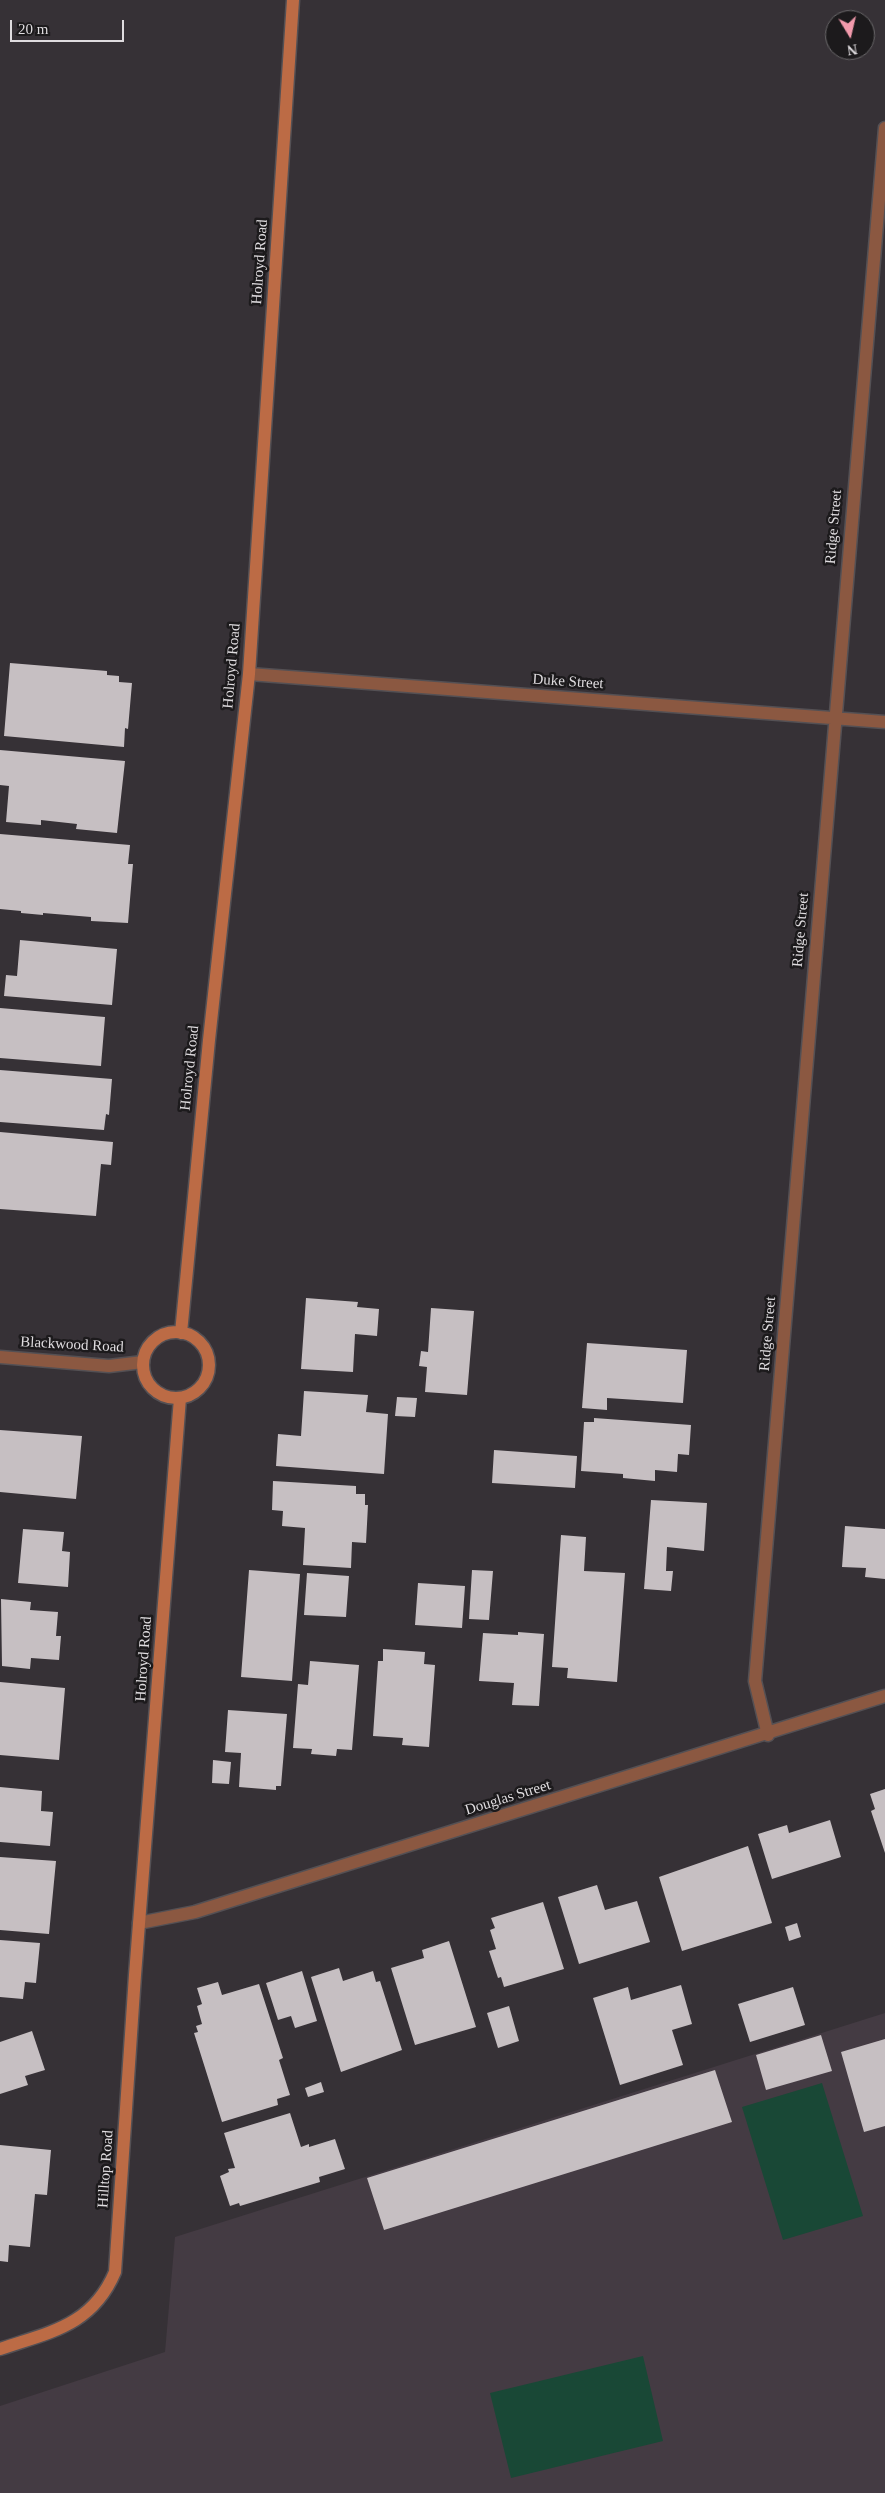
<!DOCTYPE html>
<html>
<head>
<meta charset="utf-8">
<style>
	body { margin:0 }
	#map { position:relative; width:885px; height:2493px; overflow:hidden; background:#363136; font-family:Georgia,serif }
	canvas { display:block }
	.north { position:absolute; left:825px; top:10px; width:50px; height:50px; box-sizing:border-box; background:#1c1a1c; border:1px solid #6a686a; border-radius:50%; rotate:171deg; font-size:14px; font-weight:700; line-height:20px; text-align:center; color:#dfdcdf }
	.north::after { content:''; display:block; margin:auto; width:18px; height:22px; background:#f29aac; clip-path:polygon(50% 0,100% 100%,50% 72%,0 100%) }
	.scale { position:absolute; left:10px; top:20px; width:114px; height:22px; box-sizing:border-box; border:2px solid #dfdcdf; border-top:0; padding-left:6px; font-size:15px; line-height:18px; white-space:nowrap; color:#dfdcdf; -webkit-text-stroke:4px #1c1a1c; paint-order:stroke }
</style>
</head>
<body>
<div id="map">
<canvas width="885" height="2493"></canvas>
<div class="north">N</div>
<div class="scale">20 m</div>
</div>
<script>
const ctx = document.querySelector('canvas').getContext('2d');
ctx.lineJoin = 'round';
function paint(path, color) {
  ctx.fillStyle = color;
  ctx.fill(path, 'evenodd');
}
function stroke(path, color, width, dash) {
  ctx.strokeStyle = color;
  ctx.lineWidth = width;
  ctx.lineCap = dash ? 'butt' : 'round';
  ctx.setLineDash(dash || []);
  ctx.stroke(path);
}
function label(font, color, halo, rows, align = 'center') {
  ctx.font = font + ' Georgia,serif';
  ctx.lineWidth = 5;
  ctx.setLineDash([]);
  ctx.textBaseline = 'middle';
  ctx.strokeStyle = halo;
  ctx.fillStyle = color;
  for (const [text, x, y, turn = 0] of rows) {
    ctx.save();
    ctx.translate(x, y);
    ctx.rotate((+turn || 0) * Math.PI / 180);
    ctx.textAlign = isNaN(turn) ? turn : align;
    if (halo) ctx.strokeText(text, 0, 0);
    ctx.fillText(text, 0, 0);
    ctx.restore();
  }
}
const built = new Path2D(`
	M885,2013V2493H0V2406L165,2352L175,2237Z`);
const green = new Path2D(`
	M822,2083L863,2216L783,2240L742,2107Z
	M643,2356L663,2441L511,2478L490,2393Z`);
const building = new Path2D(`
	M10,663L107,671V675L119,676V682L132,683L128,729L125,728L124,747L4,736Z
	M0,750L125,761L117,833L76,829L77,824L41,820V825L6,822L9,786L0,785Z
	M0,834L130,845L128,864H133L128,923L91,921V917L43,913V915L21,913V911L0,909Z
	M20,940L117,949L112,1005L4,996L6,975L17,976Z
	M0,1008L105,1017L101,1066L0,1058Z
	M0,1070L112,1079L109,1115L106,1114L104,1130L0,1122Z
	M0,1132L113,1142L111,1165L101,1164L96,1216L0,1209Z
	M306,1298L358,1302L357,1307L379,1309L377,1336L355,1334L353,1372L301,1369Z
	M431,1308L474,1311L467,1395L425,1392L427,1367L419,1366L421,1351L428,1352Z
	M587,1343L687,1350L683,1403L607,1398V1410L582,1408Z
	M304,1391L368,1395L366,1412L388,1414L384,1474L276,1466L278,1434L301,1436Z
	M397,1397L417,1398L415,1417L395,1416Z
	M594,1418L691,1425L689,1455L678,1454L677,1472L655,1470V1481L623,1478V1474L581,1471L584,1422H594Z
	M0,1430L82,1436L76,1499L0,1492Z
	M494,1450L577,1456L575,1488L492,1483Z
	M273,1481L356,1486V1494H365V1505H368L366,1543L352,1542L351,1568L303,1565L305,1528L282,1526L283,1511L272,1510Z
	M651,1500L707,1503L704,1551L667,1547L666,1571H673L671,1591L644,1589Z
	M845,1526L885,1529V1579L865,1577L866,1568L842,1567Z
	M23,1529L64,1532L62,1551L70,1552L68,1587L18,1583Z
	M561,1535L586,1537L584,1571L625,1573L617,1682L567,1678L568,1668L552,1667Z
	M249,1570L300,1574L292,1681L241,1677Z
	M472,1570L493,1571L489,1620L469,1619Z
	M307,1573L349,1576L346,1617L304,1615Z
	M418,1583L465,1586L462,1628L415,1625Z
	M1,1599L31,1602L30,1610L58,1612L56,1636H61L59,1660L31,1658L30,1669L2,1666Z
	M518,1632L544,1634L539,1706L512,1705L514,1683L479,1681L483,1633L518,1635Z
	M383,1649L425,1652L424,1664L435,1665L429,1747L402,1745L403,1738L373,1736L378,1661H383Z
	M310,1661L359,1665L352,1750L337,1749L336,1756L311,1754L312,1749L293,1748L298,1684L308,1685Z
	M0,1682L65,1688L59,1760L0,1755Z
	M228,1710L287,1714L281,1786H276V1790L239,1787L241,1753L225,1752Z
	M213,1760L231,1762L229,1784L212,1783Z
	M0,1787L42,1791L41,1811L53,1812L50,1846L0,1842Z
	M885,1789V1853L871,1811L875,1809L870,1794Z
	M830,1820L841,1857L772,1879L758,1834L787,1825L789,1833Z
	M748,1846L772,1923L682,1951L659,1877Z
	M0,1857L56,1861L49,1934L0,1930Z
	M597,1885L605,1910L637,1901L650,1942L579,1964L558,1897Z
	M543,1902L564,1969L504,1987L501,1977L498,1978L489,1951L496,1949L490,1930L495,1928L491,1918Z
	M797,1923L801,1937L789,1941L785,1927Z
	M0,1940L40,1943L36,1983L25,1982L23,1999L0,1997Z
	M449,1941L476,2027L415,2045L391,1968L424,1958L422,1950Z
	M339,1968L343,1981L373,1971L376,1982L380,1981L402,2050L341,2072L311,1977Z
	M302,1971L317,2021L295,2028L291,2016L278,2020L266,1983Z
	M218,1982L222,1995L259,1984L283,2058L279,2060L290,2095L277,2099L278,2105L222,2122L194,2033L198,2032L196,2026L202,2024L197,2006L202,2004L197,1988Z
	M681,1985L692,2024L672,2030L683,2065L620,2085L593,1998L628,1987L631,2000Z
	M793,1987L805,2025L750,2042L738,2004Z
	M509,2006L519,2041L498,2048L487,2013Z
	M32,2031L45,2070L25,2076L28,2085L0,2094V2042Z
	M821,2035L832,2071L766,2090L756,2055Z
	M885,2039V2126L864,2132L841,2052Z
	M715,2070L732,2122L384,2230L367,2178Z
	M321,2082L324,2092L308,2097L305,2088Z
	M290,2113L301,2147L309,2144V2147L335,2139L345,2169L319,2177L320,2182L240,2206L239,2203L230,2206L220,2176L229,2172L228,2169L235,2168L224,2133Z
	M0,2145L51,2150L47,2195L35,2194L30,2247L9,2245L8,2262L0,2261Z`);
const street = new Path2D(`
	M249,674L885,722
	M0,1357L109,1366L143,1362
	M768,1735L755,1681L885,128
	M139,1923L195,1912L885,1696`);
const secondary = new Path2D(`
	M143 1365a33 33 0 1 1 66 0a33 33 0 1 1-66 0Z
	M181,1333L209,1040L249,674L293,0
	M0,2349C50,2332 92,2326 115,2272L135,1975L180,1398`);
const streetNames = [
	["Holroyd Road",260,262,-86],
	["Ridge Street",834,527,-85],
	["Holroyd Road",232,666,-85],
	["Duke Street",568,682,4],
	["Ridge Street",801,930,-85],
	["Holroyd Road",190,1068,-84],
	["Ridge Street",768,1334,-85],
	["Blackwood Road",72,1345,3],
	["Holroyd Road",144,1659,-86],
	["Douglas Street",508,1798,-17],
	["Hilltop Road",106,2169,-86]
];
paint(built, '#443b43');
paint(green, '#194836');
paint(building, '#c6bfc2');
stroke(street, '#545054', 15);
stroke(secondary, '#545054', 15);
stroke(street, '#8b5841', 12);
stroke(secondary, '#bc6b45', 12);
label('15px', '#dfdcdf', '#1c1a1c', streetNames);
</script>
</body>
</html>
